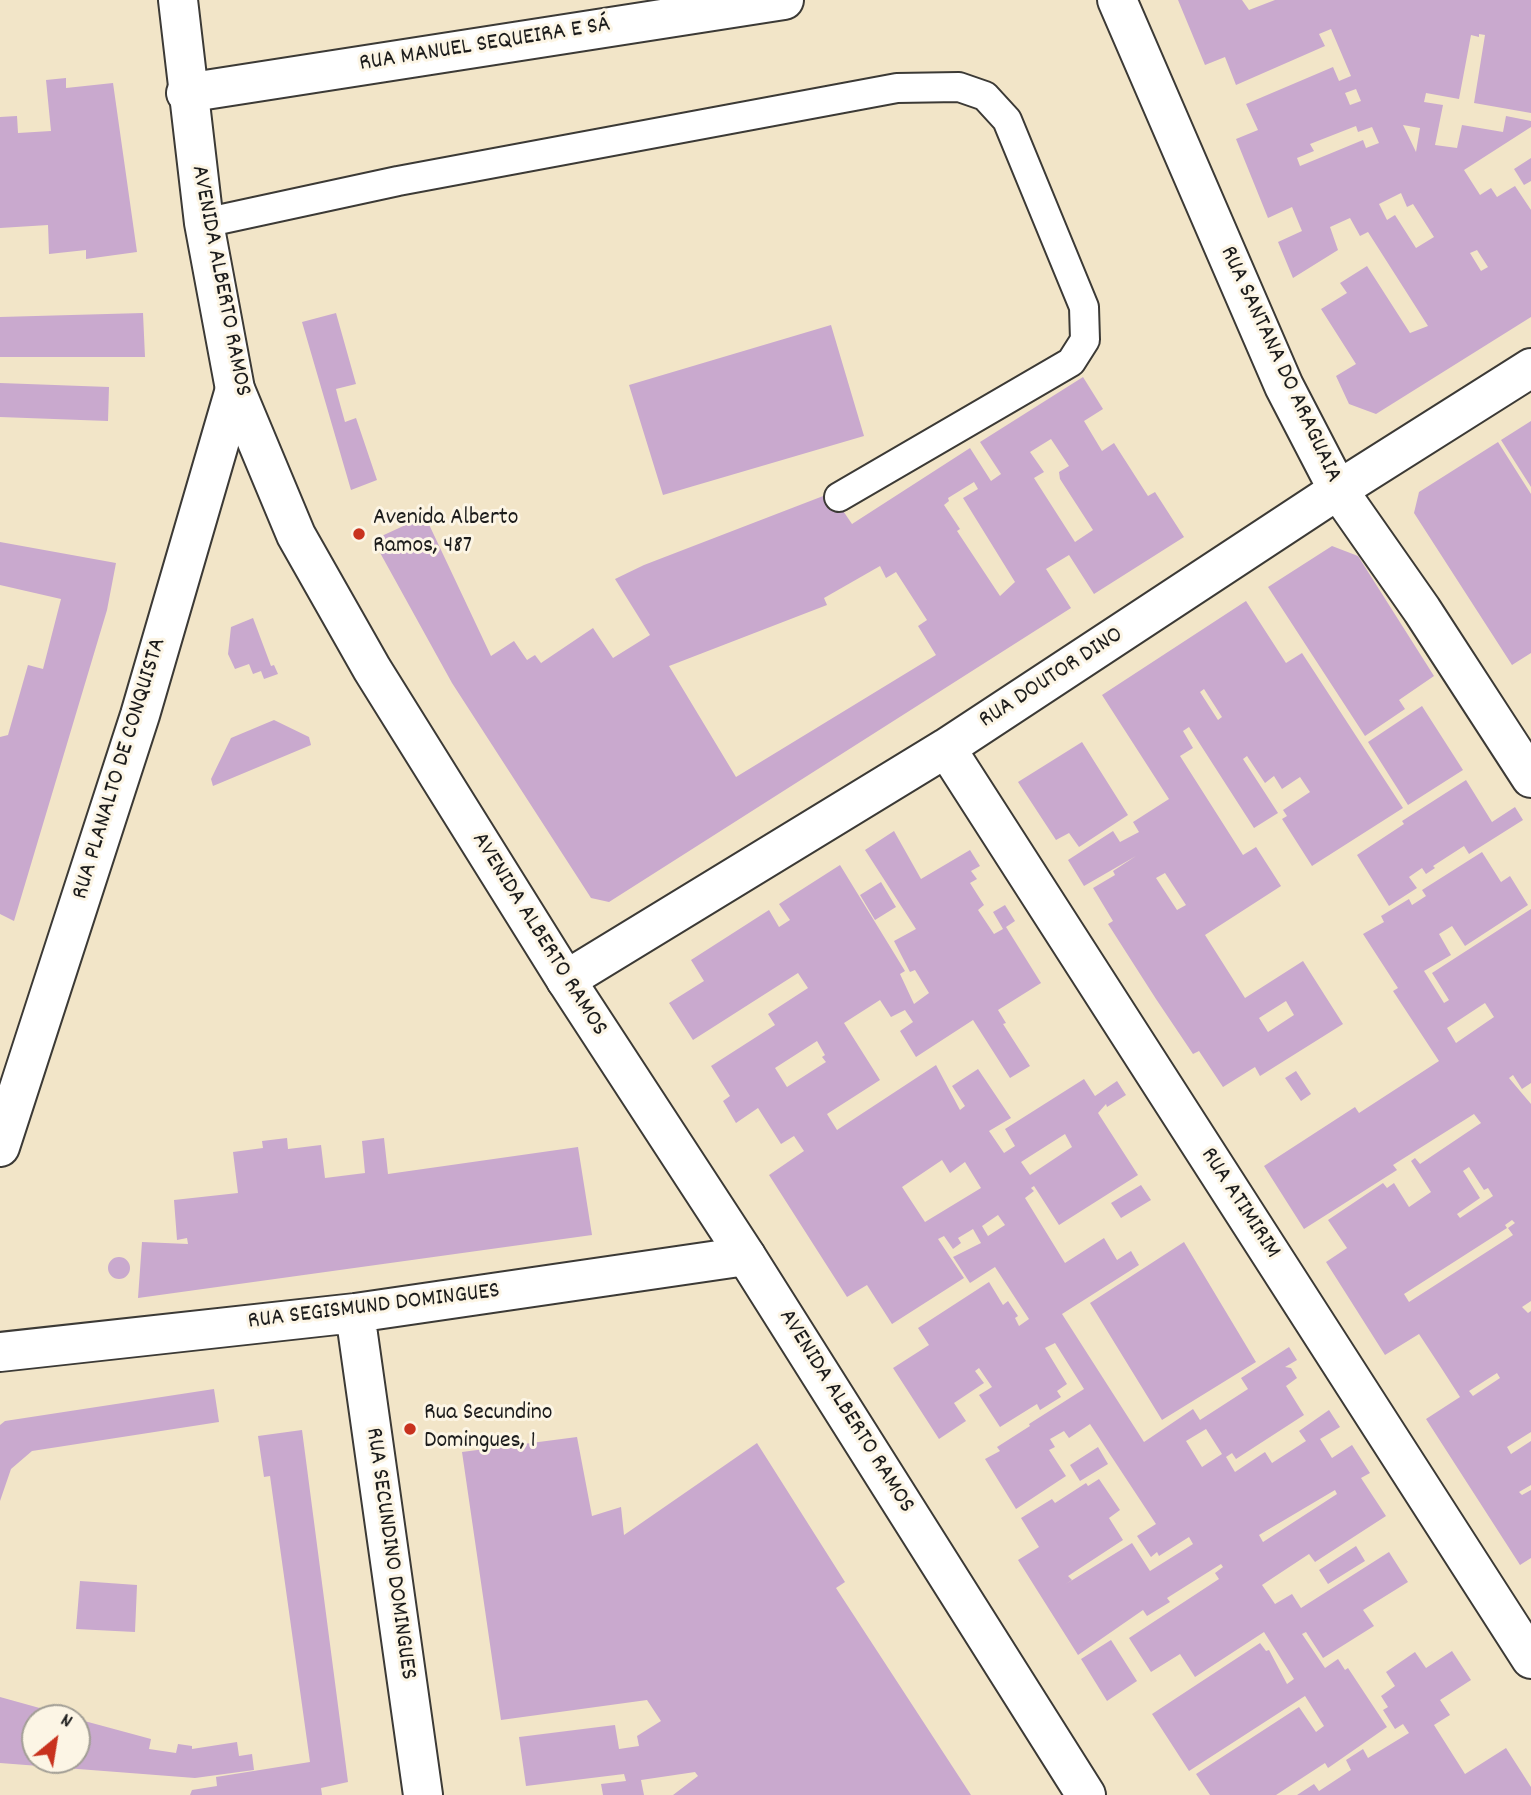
<!DOCTYPE html>
<html>
<head>
<meta charset="utf-8">
<style>
	body { margin:0 }
	#map { position:relative; width:1531px; height:1795px; overflow:hidden; background:#f2e5c8; font-family:Dekko,sans-serif }
	canvas { display:block }
	.north { position:absolute; left:21px; top:1704px; width:70px; height:70px; box-sizing:border-box; background:#fcf5e5; border:2px solid #a29e95; border-radius:50%; rotate:30deg; font-size:19px; font-weight:700; line-height:28px; text-align:center; color:#1c1c1c }
	.north::after { content:''; display:block; margin:auto; width:24px; height:32px; background:#c8321e; clip-path:polygon(50% 0,100% 100%,50% 72%,0 100%) }
</style>
</head>
<body>
<div id="map">
<canvas width="1531" height="1795"></canvas>
<div class="north">N</div>
</div>
<script>
const ctx = document.querySelector('canvas').getContext('2d');
ctx.lineJoin = 'round';
function paint(path, color) {
  ctx.fillStyle = color;
  ctx.fill(path, 'evenodd');
}
function stroke(path, color, width, dash) {
  ctx.strokeStyle = color;
  ctx.lineWidth = width;
  ctx.lineCap = dash ? 'butt' : 'round';
  ctx.setLineDash(dash || []);
  ctx.stroke(path);
}
function label(font, color, halo, rows, align = 'center') {
  ctx.font = font + ' Dekko,sans-serif';
  ctx.lineWidth = 6;
  ctx.setLineDash([]);
  ctx.textBaseline = 'middle';
  ctx.strokeStyle = halo;
  ctx.fillStyle = color;
  for (const [text, x, y, turn = 0] of rows) {
    ctx.save();
    ctx.translate(x, y);
    ctx.rotate((+turn || 0) * Math.PI / 180);
    ctx.textAlign = isNaN(turn) ? turn : align;
    if (halo) ctx.strokeText(text, 0, 0);
    ctx.fillText(text, 0, 0);
    ctx.restore();
  }
}
const building = new Path2D(`
	M1178,0H1242L1249,10L1275,0H1531V113L1474,103L1485,35L1479,34V37L1471,35L1459,99L1426,93L1424,102L1443,105L1435,145L1457,148L1462,125L1503,132L1506,116L1531,121V127L1464,170L1480,195L1491,188L1497,197L1515,186L1531,210V317L1376,414L1349,404L1336,376L1356,364L1321,309L1347,293L1340,283L1367,266L1410,333L1428,326L1368,232L1360,236L1350,218L1330,227L1338,250L1293,278L1278,242L1302,231L1292,207L1268,218L1236,139L1258,130L1246,104L1333,67L1339,81L1351,76L1331,29L1319,34L1325,46L1236,85L1225,57L1205,65ZM1356,89L1361,101L1350,105L1345,93ZM1403,125L1420,128L1416,152ZM1356,126L1358,132L1372,127L1379,143L1366,148L1363,140L1300,166L1297,158L1314,151L1310,144ZM1401,193L1407,207L1413,204L1434,237L1416,248L1395,215L1387,220L1379,204ZM1477,250L1488,267L1481,271L1470,253Z
	M66,78V88L113,83L137,252L86,259V250L49,254L48,225L0,228V117L17,116L18,133L51,131L46,80Z
	M1531,158V181L1524,185L1514,169Z
	M143,313L145,357H0V317Z
	M336,313L356,384L336,389L338,397L345,422L356,418L377,480L351,490L302,322Z
	M831,325L864,436L663,495L629,385Z
	M1083,377L1103,409L1084,421L1102,451L1114,443L1148,496L1155,492L1184,537L1094,594L1069,555L1046,569L1071,608L609,902L591,898L452,683L373,540L425,516L491,656L514,641L527,660L535,655L541,663L593,628L613,658L650,635L615,579L644,565L831,493L852,524L970,448L991,481L1001,474L980,442ZM1051,439L1069,466L1059,472L1060,479L1093,530L1075,542L1034,478L1044,472L1030,452ZM974,482L978,489L963,498L1015,582L1000,596L957,531L960,529L944,505L949,501L948,498ZM880,566L886,578L896,572L927,620L918,626L936,655L736,777L669,666L827,605L824,598Z
	M0,383L109,387L108,421L0,417Z
	M1531,421V487L1501,440Z
	M1498,442L1531,494V653L1512,665L1414,513L1419,492Z
	M0,542L116,563L107,610L14,921L0,914V737L8,735L28,665L43,669L61,599L0,585Z
	M1332,546L1358,556L1434,676L1399,700L1405,709L1365,736L1268,587Z
	M1246,601L1286,663L1302,653L1403,808L1312,866L1282,819L1287,816L1283,810L1310,792L1300,777L1282,789L1274,776L1265,783L1247,756L1243,759L1278,813L1254,828L1189,727L1183,731L1193,748L1180,756L1243,855L1256,847L1281,886L1205,935L1245,998L1303,961L1343,1024L1260,1076L1255,1067L1223,1087L1199,1051L1193,1054L1156,999L1108,924L1113,921L1093,888L1115,875L1113,871L1136,856L1084,886L1068,860L1113,831L1120,842L1139,832L1133,822L1169,799L1102,695ZM1204,689L1222,717L1218,720L1200,692ZM1165,873L1186,905L1177,910L1156,878ZM1286,1001L1294,1015L1268,1032L1259,1018Z
	M253,618L271,666L274,665L278,674L264,679L261,671L253,674L249,664L235,669L228,654L231,627Z
	M1422,706L1463,770L1408,805L1368,742Z
	M274,720L309,737L311,745L213,786L211,779L231,738Z
	M1082,742L1128,815L1079,847L1069,833L1056,840L1018,782Z
	M1466,780L1492,822L1515,807L1523,820L1469,854L1464,846L1433,866L1435,868L1426,874L1422,868L1409,877L1417,888L1389,906L1357,855L1404,824L1402,821Z
	M894,831L921,879L970,850L980,866L971,871L977,879L970,883L984,905L978,910L994,934L1003,929L993,912L1005,905L1015,921L1006,927L1041,983L998,1010L1006,1023L1003,1024L1030,1066L1010,1078L973,1020L916,1057L900,1031L913,1022L905,1010L891,1017L880,1000L844,1023L880,1080L827,1114L837,1130L936,1065L960,1110L965,1106L952,1086L978,1069L1011,1118L989,1131L1004,1153L1015,1146L1005,1129L1084,1079L1095,1096L1117,1081L1126,1095L1107,1107L1106,1104L1098,1113L1138,1175L1059,1225L1034,1186L1031,1188L1034,1191L1025,1198L1065,1263L1104,1238L1117,1260L1131,1251L1139,1265L1062,1314L1144,1442L1193,1409L1200,1420L1248,1389L1241,1378L1289,1347L1297,1360L1285,1367L1291,1368L1297,1378L1286,1386L1304,1415L1236,1459L1232,1453L1226,1457L1235,1472L1265,1452L1272,1463L1306,1441L1299,1431L1329,1410L1340,1427L1320,1439L1332,1458L1352,1445L1370,1473L1361,1478L1386,1516L1315,1562L1309,1554L1262,1585L1275,1604L1292,1594L1301,1608L1389,1552L1408,1582L1363,1610L1374,1626L1323,1658L1306,1632L1302,1634L1325,1668L1338,1659L1345,1670L1348,1668L1387,1727L1328,1768L1325,1763L1276,1795H1210L1196,1774L1299,1707L1316,1732L1324,1726L1305,1696L1189,1771L1152,1714L1260,1643L1266,1651L1269,1650L1287,1684L1294,1679L1264,1632L1195,1677L1180,1654L1151,1672L1129,1638L1219,1579L1215,1573L1223,1567L1221,1564L1167,1598L1170,1602L1147,1616L1143,1610L1078,1655L1018,1560L1039,1547L1021,1518L1052,1499L1055,1503L1086,1483L1088,1486L1099,1479L1120,1510L1109,1518L1123,1540L1068,1576L1072,1580L1066,1584L1132,1543L1150,1571L1193,1544L1189,1537L1159,1556L1157,1552L1151,1557L1137,1536L1156,1524L1090,1424L1069,1438L1064,1431L1050,1439L1055,1447L1049,1450L1066,1476L1016,1509L985,1459L1000,1451L997,1447L1030,1426L1029,1424L1084,1389L1055,1343L1045,1348L1067,1384L1057,1391L1061,1397L1040,1410L1037,1404L1000,1427L979,1395L992,1387L979,1368L975,1371L984,1383L954,1403L966,1421L939,1439L893,1368L929,1345L918,1328L989,1282L1003,1305L1008,1301L1018,1316L1015,1318L1019,1326L1029,1319L995,1267L970,1283L953,1257L981,1243L973,1229L958,1238L961,1243L953,1249L944,1236L938,1239L964,1278L892,1324L867,1285L847,1297L769,1175L804,1151L794,1136L781,1144L758,1108L736,1123L723,1101L730,1096L711,1066L775,1025L768,1014L808,988L798,973L693,1040L669,1003L704,981L691,960L769,910L779,927L790,920L779,904L840,865L905,971L900,974L914,1004L929,993L915,970L910,972L894,941L916,929L865,850ZM817,1041L825,1055L822,1057L826,1062L787,1087L775,1068ZM1065,1134L1072,1147L1030,1175L1021,1162ZM942,1160L950,1173L965,1162L981,1188L925,1222L902,1187ZM998,1215L1005,1225L988,1236L982,1226ZM1206,1429L1222,1454L1202,1467L1186,1441ZM1335,1490L1337,1494L1263,1542L1259,1535Z
	M1482,852L1501,882L1510,876L1528,905L1465,946L1452,926L1439,934L1451,955L1424,971L1444,1003L1449,1000L1432,973L1531,909V1083L1522,1089L1513,1075L1509,1078L1531,1104V1301L1522,1307L1528,1313L1531,1311V1432L1507,1447L1511,1454L1531,1441V1485L1519,1492L1522,1495L1531,1490V1558L1520,1565L1426,1419L1460,1397L1440,1366L1419,1334L1385,1355L1326,1262L1347,1248L1328,1220L1383,1183L1387,1188L1394,1183L1409,1207L1431,1192L1411,1161L1415,1158L1420,1164L1481,1123L1474,1114L1393,1165L1397,1170L1304,1229L1264,1166L1355,1107L1359,1113L1439,1061L1393,991L1398,988L1363,934L1384,922L1381,916L1409,899L1412,905L1426,896L1422,890ZM1485,1003L1494,1017L1456,1043L1447,1028ZM1469,1167L1484,1190L1488,1188L1493,1196L1460,1218L1457,1214L1480,1198L1463,1171ZM1512,1220L1515,1223L1508,1228L1513,1235L1409,1302L1404,1294L1507,1228L1505,1225ZM1497,1373L1500,1378L1473,1396L1469,1391Z
	M881,882L896,907L875,920L860,895Z
	M1296,1071L1311,1094L1301,1101L1285,1078Z
	M287,1138L288,1149L321,1145L325,1178L365,1173L362,1141L384,1138L388,1174L578,1147L592,1235L138,1298L142,1242L188,1244L187,1238L177,1240L174,1200L238,1193L233,1152L263,1148L262,1141Z
	M1141,1185L1151,1200L1121,1218L1111,1203Z
	M1184,1242L1256,1362L1162,1420L1090,1303Z
	M108 1268a11 11 0 1 1 22 0a11 11 0 1 1-22 0Z
	M214,1389L219,1422L32,1451L11,1469L0,1501V1425L5,1421Z
	M302,1430L348,1782L321,1788L322,1795H190L192,1790L217,1786L216,1777L310,1762L270,1476L264,1477L258,1436Z
	M577,1437L592,1516L621,1507L624,1535L757,1443L845,1582L836,1588L971,1795H673L698,1776L695,1772L641,1780L644,1795H603L601,1784L626,1781L624,1774L526,1786L519,1737L615,1725L619,1749L639,1746L637,1736L661,1721L647,1700L501,1720L462,1452Z
	M1098,1447L1108,1464L1080,1481L1070,1465Z
	M1356,1546L1365,1561L1328,1584L1319,1570Z
	M80,1581L137,1585L135,1632L76,1629Z
	M1111,1640L1137,1681L1107,1701L1081,1659Z
	M1452,1651L1471,1680L1440,1700L1450,1715L1434,1725L1465,1774L1506,1748L1531,1787V1795H1297L1314,1784L1319,1791L1351,1770L1346,1760L1363,1749L1368,1758L1409,1733L1403,1724L1395,1729L1383,1710L1388,1707L1381,1696L1395,1686L1386,1672L1415,1652L1426,1668Z
	M0,1697L72,1717L35,1718V1760H77V1719L151,1739L149,1749L176,1753L178,1744L192,1746V1749L237,1742L239,1756L252,1754L254,1770L195,1778L0,1763Z`);
const lane = new Path2D(`
	M204,223L398,181L897,88L959,87L985,96L1007,120L1084,307L1085,340L1071,362L839,497`);
const street = new Path2D(`
	M1117,0L1284,386L1338,490L1422,610L1531,778
	M186,93L784,0
	M946,748L1531,1659
	M566,980L946,748L1338,490L1531,368
	M0,1147L140,715L235,389
	M355,1313L423,1795
	M0,1352L355,1313L746,1256`);
const secondary = new Path2D(`
	M178,0L204,223L235,389L296,535L372,669L566,980L746,1256L1086,1795`);
const markers = [
	[359,534,7,"#c8321e"],
	[410,1429,7,"#c8321e"]
];
const streetNames = [
	["RUA MANUEL SEQUEIRA E SÁ",485,46,-9],
	["AVENIDA ALBERTO RAMOS",219,281,79],
	["RUA SANTANA DO ARAGUAIA",1279,365,65],
	["RUA DOUTOR DINO",1052,679,-33],
	["RUA PLANALTO DE CONQUISTA",121,769,-73],
	["AVENIDA ALBERTO RAMOS",538,935,58],
	["RUA ATIMIRIM",1239,1204,57],
	["RUA SEGISMUND DOMINGUES",374,1308,-7],
	["AVENIDA ALBERTO RAMOS",845,1412,58],
	["RUA SECUNDINO DOMINGUES",389,1554,82]
];
const poiNames = [
	["Avenida Alberto",373,520],
	["Ramos, 487",373,548],
	["Rua Secundino",424,1415],
	["Domingues, 1",424,1443]
];
paint(building, '#c9a9ce');
stroke(lane, '#3c3a36', 32);
stroke(street, '#3c3a36', 42);
stroke(secondary, '#3c3a36', 42);
stroke(lane, '#fff', 28);
stroke(street, '#fff', 38);
stroke(secondary, '#fff', 38);
for (const [x, y, r, color] of markers) {
  const dot = new Path2D();
  dot.arc(x, y, r, 0, 2 * Math.PI);
  ctx.fillStyle = color;
  ctx.fill(dot);
  stroke(dot, '#fcf5e5', 2.5);
}
label('24px', '#1c1c1c', '#fcf5e5', streetNames);
label('24px', '#1c1c1c', '#fcf5e5', poiNames, 'left');
</script>
</body>
</html>
